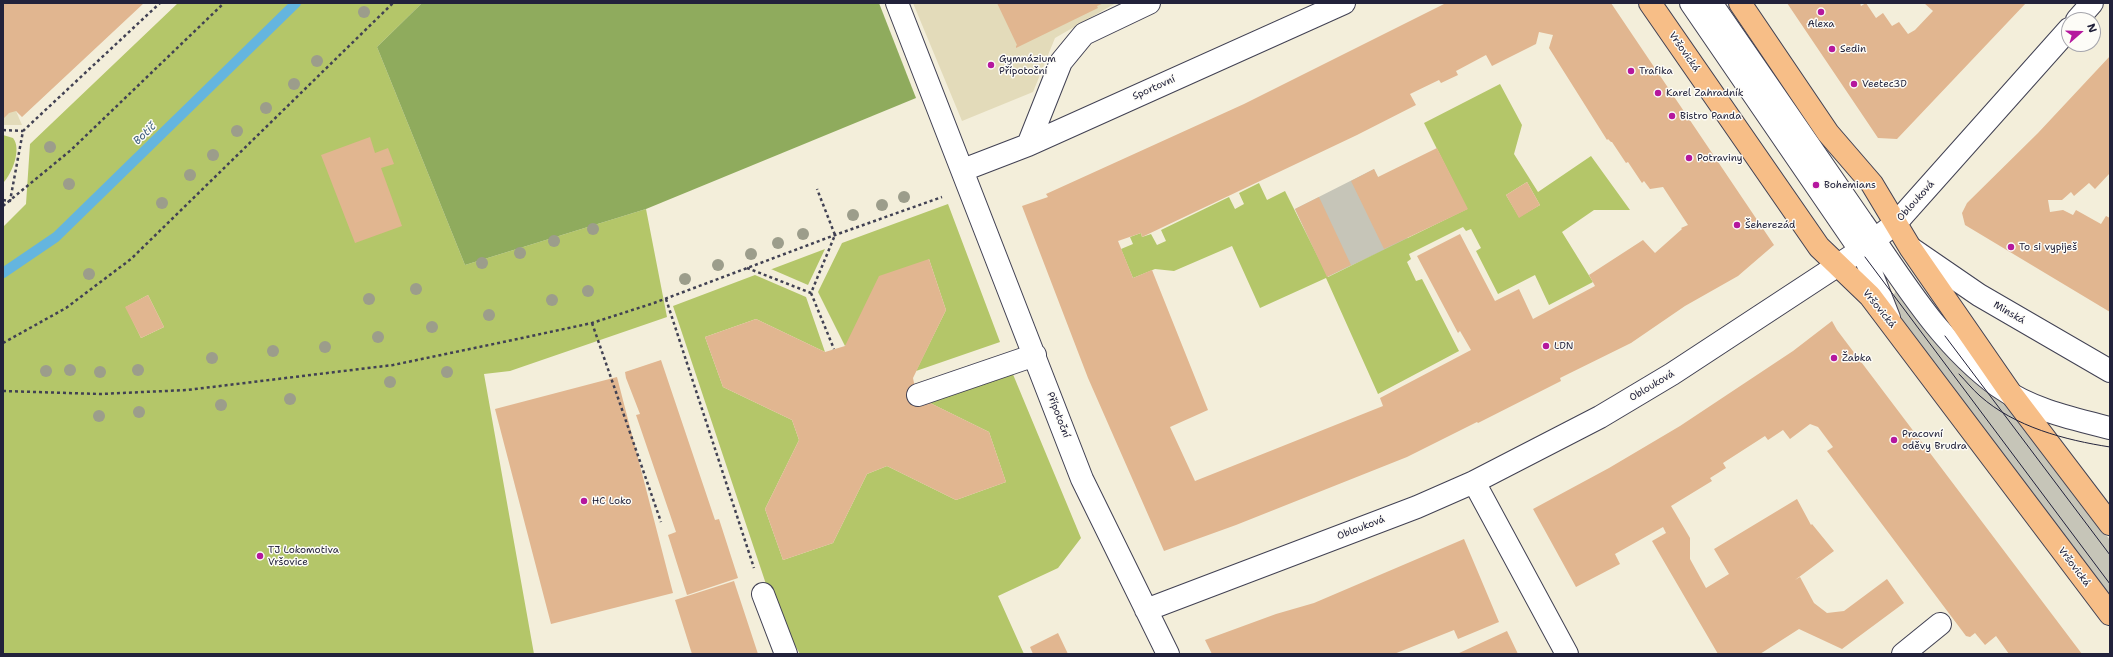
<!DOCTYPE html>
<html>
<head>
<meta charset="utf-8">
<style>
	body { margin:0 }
	#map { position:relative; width:2113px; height:657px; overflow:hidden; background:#f3eeda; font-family:"Shantell Sans",sans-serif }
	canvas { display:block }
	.frame { position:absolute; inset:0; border:4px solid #22223b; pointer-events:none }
	.north { position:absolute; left:2061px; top:12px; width:40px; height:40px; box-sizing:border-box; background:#fdfcf7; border:1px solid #a5a5ac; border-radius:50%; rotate:70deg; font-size:11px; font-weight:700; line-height:16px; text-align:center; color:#22223b }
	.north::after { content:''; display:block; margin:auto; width:14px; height:18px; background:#b5179e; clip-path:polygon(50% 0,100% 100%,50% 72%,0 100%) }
</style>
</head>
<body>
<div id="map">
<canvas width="2113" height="657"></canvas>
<div class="frame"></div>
<div class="north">N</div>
</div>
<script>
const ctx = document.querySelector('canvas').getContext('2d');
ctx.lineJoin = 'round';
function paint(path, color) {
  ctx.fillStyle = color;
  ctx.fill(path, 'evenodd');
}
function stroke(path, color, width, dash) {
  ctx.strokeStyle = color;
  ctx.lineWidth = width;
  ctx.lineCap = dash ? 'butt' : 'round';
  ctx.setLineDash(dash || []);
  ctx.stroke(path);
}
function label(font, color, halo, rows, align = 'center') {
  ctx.font = font + ' "Shantell Sans",sans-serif';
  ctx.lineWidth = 3;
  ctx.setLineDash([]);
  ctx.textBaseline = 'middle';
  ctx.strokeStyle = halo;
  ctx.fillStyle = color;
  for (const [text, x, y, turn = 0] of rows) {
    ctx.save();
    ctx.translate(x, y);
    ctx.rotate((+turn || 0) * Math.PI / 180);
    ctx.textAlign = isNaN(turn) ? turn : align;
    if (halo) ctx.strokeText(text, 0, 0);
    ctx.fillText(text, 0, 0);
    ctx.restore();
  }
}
const built = new Path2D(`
	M913,3H1116L1055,38L1033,92L962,121Z
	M3,97L16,111L22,125H3Z`);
const industrial = new Path2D(`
	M1374,169L1408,239L1327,277L1295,209Z
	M1905,266L1948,327L2110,540V599L1890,305Z`);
const green = new Path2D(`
	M178,3H422L377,47L465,265L646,209L667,317L510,371L484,374L534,654H3V227L26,204L30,144ZM148,295L164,327L141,338L126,307Z
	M1500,84L1522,125L1514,154L1538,192L1591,156L1630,210H1594L1562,232L1593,282L1549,305L1535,275L1498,294L1476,251L1481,248L1471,229L1466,231L1463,227L1409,254L1411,259L1407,262L1416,281L1422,279L1459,351L1378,394L1326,278L1260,308L1232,246L1174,271L1155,269L1133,278L1121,249L1133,244L1130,237L1141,233L1142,237L1151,234L1157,245L1166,241L1161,230L1229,197L1235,209L1244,204L1239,193L1259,183L1267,200L1285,191L1328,277L1467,209L1424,123ZM1527,182L1540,205L1519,217L1506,195Z
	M3,135L13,138C22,149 12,174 3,183Z
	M948,204L1000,342L916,371L946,310L929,259L845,346L818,292L842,243Z
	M825,249L808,285L771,269H772Z
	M755,275L806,297L825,352L756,319L705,337L723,387L792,420L799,440L765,509L783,560L833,543L867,474L887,466L956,500L1006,482L989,432L928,402L1012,372L1081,538L1058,568L998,596L1024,654H800L775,611L673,306Z`);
const forest = new Path2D(`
	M422,3H879L916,98L646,209L465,265L377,47Z`);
const stream = new Path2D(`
	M3,273L56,237L296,3`);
const building = new Path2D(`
	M3,3H144L22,117L16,111L9,113L3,119Z
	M997,3H1104L1097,6L1098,8L1016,48V46L1017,45Z
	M1446,3H1611L1774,245L1738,276L1685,306L1631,343L1560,378L1561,381L1478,423L1477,422L1407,457L1236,525L1164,551L1088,378L1022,206L1048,197L1046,194L1244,104ZM1539,32L1553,35L1549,48L1607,140L1608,139L1611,142H1612L1626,163L1628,162L1642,183L1644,181L1650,189L1663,187L1688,225L1681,228L1682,229L1655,253L1643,240L1589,275L1595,286L1533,319L1519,289L1495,301L1460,234L1417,256L1458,333L1460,331L1471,350L1380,398L1383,406L1195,481L1170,427L1208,410L1152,270L1133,278L1118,241L1141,233L1142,237L1357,135L1416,105L1410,94L1439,80L1441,83L1458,75L1456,71L1486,55L1492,66L1536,44Z
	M1787,3H1860L1861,6L1866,3L1876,18L1883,13L1892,26L1899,22L1908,34L1915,30L1933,11L1924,3H2026L1897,139L1878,138Z
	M2110,56V173L2095,189L2089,183L2074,196L2071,192L2062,200H2048L2050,212L2063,210L2073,215L2076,210L2101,224L2106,216L2110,218V312L1965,225L1962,213L1967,203L2038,133Z
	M370,137L375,153L388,148L394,164L381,168L402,226L355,243L321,155Z
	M1437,148L1468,209L1384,249L1351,181L1374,169L1378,177Z
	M1527,182L1540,205L1519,218L1506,195Z
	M1319,197L1351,265L1327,277L1295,209Z
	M929,259L946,310L913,378L914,383L920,398L989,432L1006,482L956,500L887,466L867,474L833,543L783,560L765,509L799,440L792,420L723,387L705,337L756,319L825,352L845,346L879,276Z
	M148,295L164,327L141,338L125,307Z
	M1832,321L1837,330L2082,654H2009L1996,636L1985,645L1975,633L1970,637L1966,636L1827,451L1833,447L1818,427L1810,424L1790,439L1783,430L1768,440L1765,436L1723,463L1726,468L1710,478L1712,481L1671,506L1690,538V559L1706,588L1729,574L1714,549L1797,499L1811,525L1812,524L1834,551L1795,580L1800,577L1814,603L1827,613L1844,611L1887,579L1904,603L1842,649L1799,629L1760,654H1718L1652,541L1666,533L1663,527L1615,554L1620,564L1576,587L1533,509L1609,468L1680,426L1793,351Z
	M661,360L715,520L719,519L738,578L687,595L668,535L676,532L636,415L640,414L626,378L625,372Z
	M617,377L673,593L551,624L495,409Z
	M1464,539L1499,622L1458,639L1454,630L1394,654H1212L1205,640L1276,614L1314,603Z
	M734,581L758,654H692L675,600Z
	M1507,631L1518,654H1457Z
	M1058,633L1068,654H1033L1030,647Z`);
const path = new Path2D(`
	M3,130L23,131
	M3,200L10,201L23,131L160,3
	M3,206L71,150L224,3
	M747,268L811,293L835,235L817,189
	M811,293L834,349
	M666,299L754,568
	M592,323L661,522
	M3,343L66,308L131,259L393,3
	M3,391L100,394L187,390L393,365L508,341L592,323L654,303L835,235L942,197`);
const minor = new Path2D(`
	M897,3L1082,479L1168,654
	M1691,3L1865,257L1889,318
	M1711,3C1762,76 1812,149 1862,222C1902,279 1940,344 1998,386C2032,410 2070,418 2110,428
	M2077,20L2092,3
	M1028,145L1061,62L1084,34L1149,3
	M963,170L1028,145L1344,3
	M1912,249L1979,295L2110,371
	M918,395L1035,355
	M1474,482L1567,654
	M763,594L786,654
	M1146,610L1417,507L1474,482L1600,417L1672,374L1861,250L1896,223L2069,29
	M1903,654L1940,624`);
const major = new Path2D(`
	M1650,3L1819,247L1870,296L2110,614
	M1740,3L1828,133L1872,184L1911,249L2012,395L2110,524`);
const tram = new Path2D(`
	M1865,257L2110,584
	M1945,336L2110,555
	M1959,374C1966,381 1972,389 1980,396C2015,427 2065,440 2110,447`);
const trees = [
	[364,12],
	[317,61],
	[294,84],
	[266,108],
	[237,131],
	[50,147],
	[213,155],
	[190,175],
	[69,184],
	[904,197],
	[162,203],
	[882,205],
	[853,215],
	[593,229],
	[803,234],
	[554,241],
	[778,243],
	[520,253],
	[751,254],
	[482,263],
	[718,265],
	[89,274],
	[685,279],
	[416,289],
	[588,291],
	[369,299],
	[552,300],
	[489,315],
	[432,327],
	[378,337],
	[325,347],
	[273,351],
	[212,358],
	[70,370],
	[138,370],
	[46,371],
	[100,372],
	[447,372],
	[390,382],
	[290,399],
	[221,405],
	[139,412],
	[99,416]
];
const markers = [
	[1821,12,4,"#b5179e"],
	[1832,49,4,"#b5179e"],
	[991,65,4,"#b5179e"],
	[1631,71,4,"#b5179e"],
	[1854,84,4,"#b5179e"],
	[1658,93,4,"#b5179e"],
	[1672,116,4,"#b5179e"],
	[1689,158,4,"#b5179e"],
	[1816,185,4,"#b5179e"],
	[1737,225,4,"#b5179e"],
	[2011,247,4,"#b5179e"],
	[1546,346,4,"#b5179e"],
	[1834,358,4,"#b5179e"],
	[1894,440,4,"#b5179e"],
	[584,501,4,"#b5179e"],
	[260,556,4,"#b5179e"]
];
const poiNames = [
	["Alexa",1821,24,"center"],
	["Sedin",1840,49],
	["Gymnázium",999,59],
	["Přípotoční",999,71],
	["Trafika",1639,71],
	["Veetec3D",1862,84],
	["Karel Zahradník",1666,93],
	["Bistro Panda",1680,116],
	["Potraviny",1697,158],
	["Bohemians",1824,185],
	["Šeherezád",1745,225],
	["To si vypiješ",2019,247],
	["LDN",1554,346],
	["Žabka",1842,358],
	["Pracovní",1902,434],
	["oděvy Brudra",1902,446],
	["HC Loko",592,501],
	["TJ Lokomotiva",268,550],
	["Vršovice",268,562]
];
const streetNames = [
	["Vršovická",1684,52,55],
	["Sportovní",1154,88,-24],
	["Oblouková",1916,201,-48],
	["Vršovická",1879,309,51],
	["Minská",2009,313,30],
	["Oblouková",1652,386,-31],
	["Přípotoční",1058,415,69],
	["Oblouková",1361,528,-21],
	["Vršovická",2074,567,53]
];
const waterNames = [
	["Botič",145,134,-44]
];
paint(built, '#e3dbba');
paint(industrial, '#c6c5b8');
paint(green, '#b4c669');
paint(forest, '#8fab5d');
stroke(stream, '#64b5df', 10);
paint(building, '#e1b690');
stroke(minor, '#414153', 24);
stroke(major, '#414153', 24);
stroke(path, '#414153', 2.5, [3, 3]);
stroke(minor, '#fff', 22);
stroke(major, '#f7be87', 22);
stroke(tram, '#22223b', 1);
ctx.fillStyle = '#9c9d8b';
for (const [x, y] of trees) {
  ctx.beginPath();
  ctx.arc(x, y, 6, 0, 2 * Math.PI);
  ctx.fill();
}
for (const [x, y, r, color] of markers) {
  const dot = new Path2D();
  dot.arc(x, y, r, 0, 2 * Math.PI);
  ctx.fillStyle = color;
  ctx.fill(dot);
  stroke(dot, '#fdfcf7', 1.5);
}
label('10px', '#22223b', '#fdfcf7', poiNames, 'left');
label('10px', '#22223b', '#fdfcf7', streetNames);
label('italic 11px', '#3c5d7d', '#fdfcf7', waterNames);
</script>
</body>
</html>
